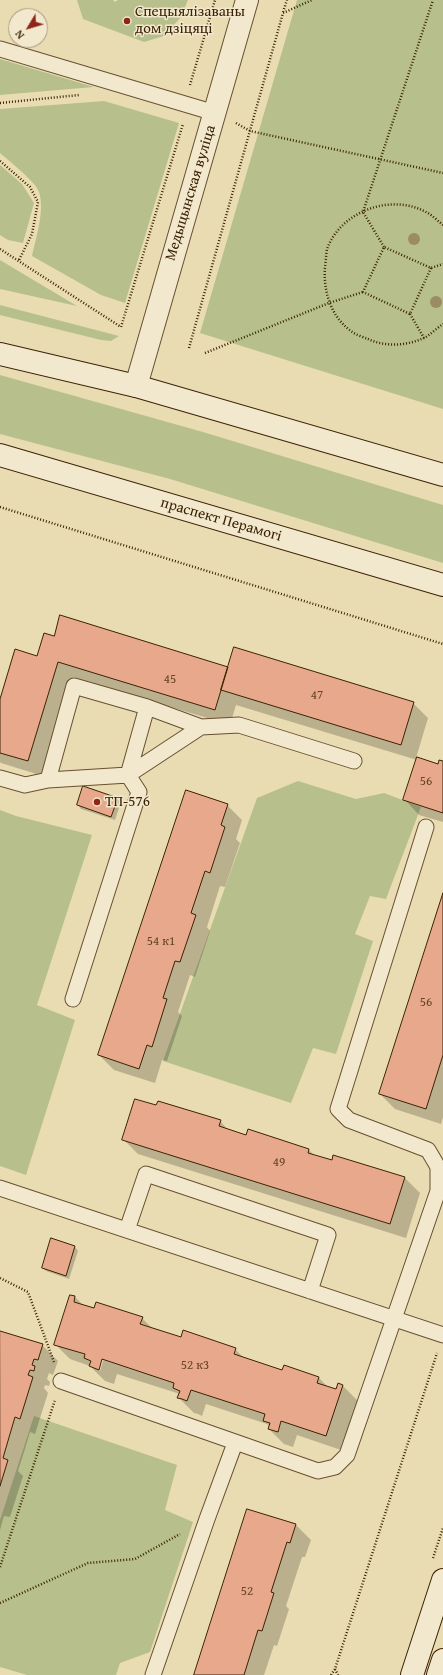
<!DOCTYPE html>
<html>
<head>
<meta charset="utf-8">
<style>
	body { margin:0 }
	#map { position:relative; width:443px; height:1675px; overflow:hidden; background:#e9dcb2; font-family:"Gentium Book Plus",serif }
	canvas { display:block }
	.north { position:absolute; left:8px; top:8px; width:40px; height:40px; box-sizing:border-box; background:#f1e8cd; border:1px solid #a9997d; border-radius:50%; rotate:232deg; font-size:11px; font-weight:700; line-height:16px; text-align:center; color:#3c2204 }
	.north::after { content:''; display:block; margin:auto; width:14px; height:18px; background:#8f2418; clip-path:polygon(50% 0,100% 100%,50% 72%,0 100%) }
</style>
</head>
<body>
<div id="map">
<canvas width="443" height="1675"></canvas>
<div class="north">N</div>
</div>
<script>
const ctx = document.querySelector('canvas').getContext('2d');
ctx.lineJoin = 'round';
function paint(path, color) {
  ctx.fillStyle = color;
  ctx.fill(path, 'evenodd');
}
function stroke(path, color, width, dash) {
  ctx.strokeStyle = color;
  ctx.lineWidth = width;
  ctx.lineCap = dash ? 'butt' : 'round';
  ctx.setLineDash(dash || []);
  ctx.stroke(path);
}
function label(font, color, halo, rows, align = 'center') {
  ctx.font = font + ' "Gentium Book Plus",serif';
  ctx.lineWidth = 3;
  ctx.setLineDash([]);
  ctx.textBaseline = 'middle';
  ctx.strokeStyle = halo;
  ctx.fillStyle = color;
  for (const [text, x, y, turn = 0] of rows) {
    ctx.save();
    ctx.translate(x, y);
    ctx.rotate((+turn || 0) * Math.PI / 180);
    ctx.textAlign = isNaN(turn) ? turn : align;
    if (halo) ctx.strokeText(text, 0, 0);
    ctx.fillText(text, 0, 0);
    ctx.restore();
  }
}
const green = new Path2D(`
	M77,0H113L115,2L118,0H188L181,17L164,36L144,42L83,19Z
	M297,0H443V409L200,333Z
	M0,59L94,87L0,95Z
	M104,101L179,123L125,303L101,295L32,256C36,238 45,210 39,192C36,182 9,161 0,153V109Z
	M0,165L22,184L34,203L23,243L8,240L0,235Z
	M0,260L77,306L0,289Z
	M0,305L119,336L111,341L101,340L0,315Z
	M0,375L203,432L443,505V563L170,479L0,434Z
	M298,781L356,799L384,793L421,807L386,899L370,896L355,934L373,941L336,1054L313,1048L291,1103L163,1061L257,798Z
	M0,810L16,816L92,835L37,1005L75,1020L26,1175L0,1166Z
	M34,1416L177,1465L165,1510L193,1522L150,1652L120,1663L116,1675H27L0,1667V1520Z`);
const shadow = new Path2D(`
	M38,657L229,668L413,703L428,718L416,758L438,765L443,762V822L419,815L404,799L417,760L236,705L230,725L73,677L43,776L1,763L0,762V702Z
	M117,799L121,802L115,820L81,809L78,805Z
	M227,805L242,820L236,839L240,843L225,887L220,886L207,927L210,931L195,977L190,975L178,1012L182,1016L167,1061L162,1060L155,1083L114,1070L99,1055Z
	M443,897V1117L441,1124L395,1109L380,1094Z
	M220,1121L229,1131L247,1136L309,1150L315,1156L405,1178L420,1193L406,1238L138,1154L123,1139Z
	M52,1239L75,1247L78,1251L69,1279L46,1271L43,1268Z
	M71,1296L75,1297L84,1306L142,1318L152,1328L182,1338L235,1349L246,1360L283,1372L319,1378L329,1388L337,1390L343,1386L358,1401L341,1450L297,1435L293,1447L284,1444L269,1429L270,1427L267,1424L206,1404L202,1416L198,1414L194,1413L179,1398L180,1394L117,1374L114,1384L105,1381L90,1366L70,1359L55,1344ZM103,1354L105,1355L100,1371L98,1369Z
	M0,1332L42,1345L58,1361L53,1375L49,1373L47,1379L50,1382L49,1386L45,1385L44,1388L48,1393L35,1434L30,1432L25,1449L18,1471L23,1476L10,1517L4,1516L0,1530Z
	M296,1525L311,1540L305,1557H302L286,1606L289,1609L277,1646L274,1645L264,1675H195Z`);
const building = new Path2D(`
	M60,615L228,667L215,710L58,662L28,761L0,753V699L15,649L37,656L44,633L54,636Z
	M234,647L414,702L401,745L221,690Z
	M417,757L438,764L439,760L443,761V813L403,800Z
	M83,786L118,798L111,817L77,805Z
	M186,790L228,804L221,825L225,827L210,873L205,871L191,913L196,915L180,962L175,961L163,998L167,999L152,1047L147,1045L139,1069L98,1055Z
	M443,893V1055L426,1109L379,1094Z
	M135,1099L156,1105L158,1101L221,1120L219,1126L246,1135L248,1129L309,1149L308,1153L332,1160L333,1155L405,1177L390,1224L122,1140Z
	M51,1238L75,1246L66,1276L42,1268Z
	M70,1295L75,1296L74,1302L94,1308L96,1302L143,1317L140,1324L181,1337L183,1330L236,1348L234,1354L282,1370L284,1365L319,1377L317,1383L336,1389L338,1383L343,1385L326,1436L281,1421L278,1432L268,1429L270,1423L263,1421L265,1414L191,1390L187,1401L182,1399L177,1398L180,1391L173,1388L174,1383L102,1359L99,1370L89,1366L91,1361L84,1358L85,1354L54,1345Z
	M0,1331L43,1344L38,1360L34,1359L32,1365L35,1366L34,1371L30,1370L28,1375L33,1377L20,1419L15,1417L10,1434L3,1458L8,1460L0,1486Z
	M247,1509L296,1524L290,1543L287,1542L271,1592L274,1593L262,1631L258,1630L244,1675H194Z`);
const path = new Path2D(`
	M283,12L287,0
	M190,85L215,0
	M0,103L79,95
	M236,123L250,131L443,173
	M0,161L30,187L38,202L32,234L19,260
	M443,225C438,221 432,215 426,212C391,193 341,211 327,249C326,254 326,261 325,267C323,291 331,317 351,331C356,335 363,337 368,339C385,347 406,346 424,338C430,335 437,328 443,324
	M384,247L363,212L433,0
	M0,249L121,327L183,124
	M431,268L410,314L363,292L384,247L431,268L443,264
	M410,314L424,338
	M189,348L283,13L312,0
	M205,353L329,303L363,292
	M0,507L443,644
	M0,1278L28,1292L54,1362
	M433,1558L443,1528
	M0,1567L55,1400
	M0,1603L88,1563L135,1559L180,1534
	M335,1669L338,1675
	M331,1675L335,1669L437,1353`);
const lane = new Path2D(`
	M0,49L215,113
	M0,778L25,785L48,780L128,775L201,727L239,725L354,761
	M48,780L74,686L147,707L201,727
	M73,999L139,792L128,775L147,707
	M0,1188L443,1335
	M127,1230L146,1174L328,1235L310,1291
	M61,1381L318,1471L335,1467L347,1455L438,1191V1167L428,1150L349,1120L338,1109L426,827
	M153,1675L207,1519L235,1443`);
const street = new Path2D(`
	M136,386L247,0`);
const secondary = new Path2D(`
	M0,354L136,386L443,475
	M0,455L443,585
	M412,1675L443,1580
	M438,1675L443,1660`);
const trees = [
	[414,239],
	[436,302]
];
const markers = [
	[127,21,4,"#8f2418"],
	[97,802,4,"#8f2418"]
];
const numberNames = [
	["45",170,680],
	["47",317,696],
	["56",426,782],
	["54 к1",161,942],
	["56",426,1003],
	["49",279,1163],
	["52 к3",195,1366],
	["52",247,1592]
];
const poiNames = [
	["Спецыялізаваны",135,12],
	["дом дзіцяці",135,29],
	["ТП-576",105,802]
];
const streetNames = [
	["Медыцынская вуліца",191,193,-73],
	["праспект Перамогі",221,520,16]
];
paint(green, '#b7c08c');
paint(shadow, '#0003');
paint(building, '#e7a88b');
stroke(building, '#3c2204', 1);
stroke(lane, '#675030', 17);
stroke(street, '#675030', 24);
stroke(secondary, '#3c2204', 24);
stroke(path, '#3c2204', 2.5, [1, 2]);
stroke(lane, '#f1e8cd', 15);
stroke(street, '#f1e8cd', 22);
stroke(secondary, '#f1e8cd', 22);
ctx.fillStyle = '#9b8c65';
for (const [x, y] of trees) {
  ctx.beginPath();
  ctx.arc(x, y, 6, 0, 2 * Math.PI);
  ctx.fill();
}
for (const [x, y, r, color] of markers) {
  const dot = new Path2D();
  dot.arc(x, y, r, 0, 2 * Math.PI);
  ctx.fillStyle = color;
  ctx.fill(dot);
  stroke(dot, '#f1e8cd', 1.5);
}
label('13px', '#674426', null, numberNames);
label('15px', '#3c2204', '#f1e8cd', poiNames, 'left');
label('15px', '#3c2204', '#f1e8cd', streetNames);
</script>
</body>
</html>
